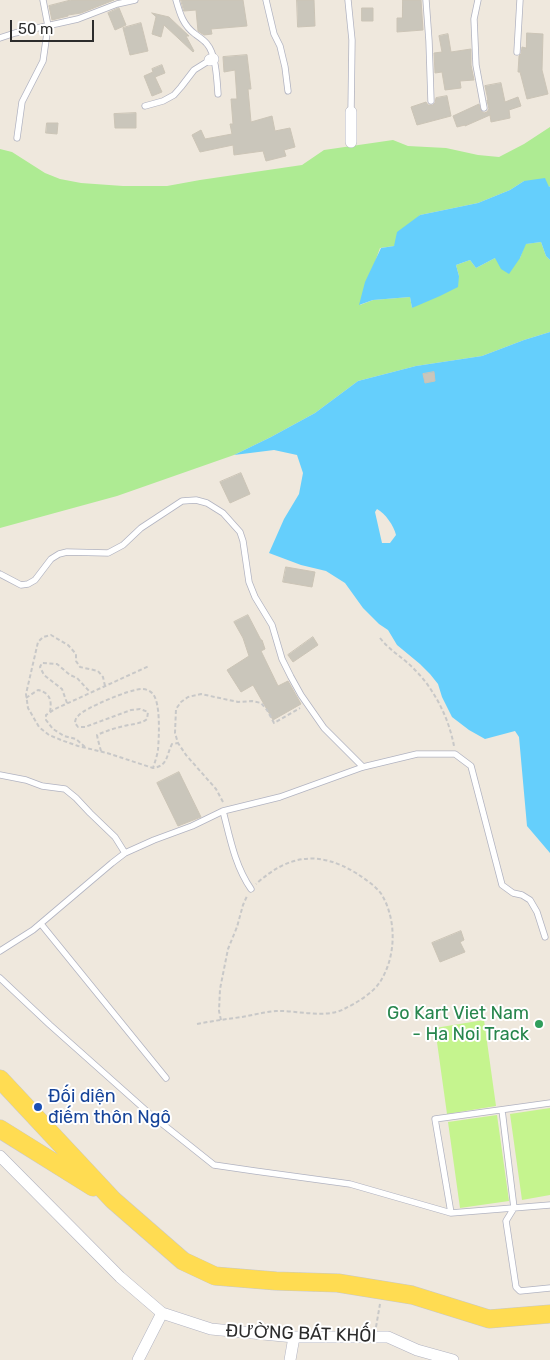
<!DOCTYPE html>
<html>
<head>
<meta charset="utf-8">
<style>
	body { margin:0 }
	#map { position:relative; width:550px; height:1360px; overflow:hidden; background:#efe8dd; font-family:Rubik,sans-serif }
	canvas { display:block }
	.scale { position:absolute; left:10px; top:20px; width:84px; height:22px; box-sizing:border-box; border:2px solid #2c2c2c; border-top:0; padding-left:6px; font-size:15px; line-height:18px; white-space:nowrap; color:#2c2c2c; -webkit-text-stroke:4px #fff; paint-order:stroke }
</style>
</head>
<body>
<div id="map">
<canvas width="550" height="1360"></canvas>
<div class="scale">50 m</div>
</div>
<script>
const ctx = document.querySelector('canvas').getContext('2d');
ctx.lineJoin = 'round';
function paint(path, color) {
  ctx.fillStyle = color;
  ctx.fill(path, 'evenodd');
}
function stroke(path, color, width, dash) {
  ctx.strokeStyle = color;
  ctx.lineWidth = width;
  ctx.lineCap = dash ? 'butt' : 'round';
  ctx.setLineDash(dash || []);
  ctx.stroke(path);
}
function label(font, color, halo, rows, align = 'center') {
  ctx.font = font + ' Rubik,sans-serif';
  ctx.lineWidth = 4;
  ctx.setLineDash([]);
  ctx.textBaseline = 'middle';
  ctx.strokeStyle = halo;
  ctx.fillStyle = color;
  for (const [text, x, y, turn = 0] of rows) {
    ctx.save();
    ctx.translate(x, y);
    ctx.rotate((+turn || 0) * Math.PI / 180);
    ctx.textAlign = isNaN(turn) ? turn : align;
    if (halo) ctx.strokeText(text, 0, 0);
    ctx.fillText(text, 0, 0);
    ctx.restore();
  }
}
const green = new Path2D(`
	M550,127V186L549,187L524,181L510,190L478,203L420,215L394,246L380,248L360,305L373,300L410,297L412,308L459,276L456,265L470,260L476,268L495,258H520L525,244L541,242L546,256L550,260V332L524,340L482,356L416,366L358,381L315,413L271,437L234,455L117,496L0,528V149L12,152L45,173L60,179L81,183L123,186H167L200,180L302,165L324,150L393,140L408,146L446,148L478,155L499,157L524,144Z`);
const pitch = new Path2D(`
	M484,1020L496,1106L447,1114L435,1028Z
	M550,1108V1195L522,1200L510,1114Z
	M497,1115L509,1201L460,1208L448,1122Z`);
const water = new Path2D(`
	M545,178L549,187L550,186V260L546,256L541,242L526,244L520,258L509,274L501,269L495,258L476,268L470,260L456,265L459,276L458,287L440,296L412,308L410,297L373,300L359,305L365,282L381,248L394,246L397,232L420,215L478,203L510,190L524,181Z
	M550,332V853L527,826L519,737L515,731L485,739L469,730L452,717L442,697L438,684L430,674L420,664L397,645L388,630L379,624L363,608L345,583L326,571L301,565L269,553L284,519L299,494L303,473L297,455L274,450L234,455L271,437L315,413L358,381L416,366L482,356L524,340ZM377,509C385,513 394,526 396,535L390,543H382L375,512Z`);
const building = new Path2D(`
	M71,0H114L81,13L68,15V16L52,20L49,6Z
	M181,0H243L247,26L211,29L212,34L204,35L198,31L196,10L184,11Z
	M297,0H314L315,26L298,27Z
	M403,0H421L423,30L397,32V18H402Z
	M119,8L126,25L115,30L108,13Z
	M362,8H373V21H362Z
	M152,13L169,17L189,36H186L194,51L193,52L164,25L161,37L152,34L156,17Z
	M141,23L148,51L130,55L123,28Z
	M527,33L543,34L542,70L548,94L527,99L520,72H518L519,56L521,54L522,47L526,48Z
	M448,34L451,52L471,49V65L474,80L460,81L461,88L445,90L442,72L435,73L434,53L442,52L439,36Z
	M247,55L251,89H248L251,122L272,116L275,131L290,128L295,147L284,150L286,156L266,161L263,151L234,155L233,145L200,152L192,135L201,130L205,139L232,134L230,124H233L231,99H237L235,70L224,72L223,57Z
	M162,65L165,73L155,77L162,92L152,96L144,76L153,72L152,69Z
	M501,83L505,102L518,97L521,106L509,110L510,118L491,122L490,115L465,126V125L457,127L453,116L479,104L481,111L484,113L487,112L489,109L487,100H488L485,86Z
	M447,96L451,116L417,125L411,107L426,102L428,105H433L435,103L436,98Z
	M136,113V128H115L114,114Z
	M47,123H58L57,134L46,133Z
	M434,372L435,381L425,383L423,374Z
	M241,473L250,494L230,503L220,482Z
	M286,567L315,572L312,587L283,582Z
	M248,615L261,640H262L265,649L261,651L278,686L288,681L301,704L273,720L253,685L241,692L227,670L249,656L243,638L234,622Z
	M313,637L318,645L293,662L288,655Z
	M179,772L201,817L178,826L157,783Z
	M461,931L464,940L460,942L465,952L440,962L432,943Z`);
const path = new Path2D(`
	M380,638C390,651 404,658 415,670C435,690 449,719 454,746
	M105,686L103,677L98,671L80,667L76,661V654L68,645L51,635L43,637L38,642L26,694L28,708L39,727L49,735L61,740L78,746L107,753L153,768C168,766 166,756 172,744L178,743
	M26,698L38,690C50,693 52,700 50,712
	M67,703L62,689L44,675L40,667L42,663L57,664L70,675L77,678L90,692
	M85,747L76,739L64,736L53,729L46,720V715L55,709L149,666
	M101,751L98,740L97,735C106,731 115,728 124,726C132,724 141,724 147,719L148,712L140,709L131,710L85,727H78L75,723C75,721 76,717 78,716C84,708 131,689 141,689C145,689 149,690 152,693C161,701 159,737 158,750C157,756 155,762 153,768
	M223,802L216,789L186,755L178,743L175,733L176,709L181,702L188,697L201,694L238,702L252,701L261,703L267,710L274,723L300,708
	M221,1020L219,1011L220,989L228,949L237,927L243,905L247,896
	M197,1024C212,1021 227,1019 242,1017C253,1015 264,1012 276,1011C296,1010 325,1019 344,1009C356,1003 372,994 380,982C396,957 397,921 382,895C376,886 365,879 356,873C318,850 288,855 256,884
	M376,1327L380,1304`);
const lane = new Path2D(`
	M176,0C180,14 183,25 195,34C199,37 204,40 207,44C216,54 217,80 218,94
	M266,0L274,34L280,46L285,67L288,91
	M348,0L352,40L351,112
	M426,0L429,41L431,101
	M478,0L474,19L476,65L484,108
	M0,38L15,33L78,19L117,4L135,0
	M517,52L520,0
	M145,106L163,101L174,95L181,87L194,70L210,60
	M17,138L22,102L43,61L48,26L43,0
	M0,574L21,585L28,584L35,580L51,559L59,554L67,552L108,553L123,545L141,528L182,501L196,500L207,503L223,513L240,532L243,541L249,582L255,597L272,625L282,659L291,677L301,695L324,728L363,767
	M0,775L26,780L42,786L65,789L76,798L90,813L115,837L125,853
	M223,811C230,838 235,866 251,889
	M41,924L166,1078
	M0,951L33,930L112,863L125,853L154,840L192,826L223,811L280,797L363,767L417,754H455L471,766L502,885L513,893L522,895L530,900L537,912L545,937
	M0,978L50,1025L150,1114L214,1165L255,1171L350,1184L451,1213L550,1205
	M502,1110L514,1208L506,1221L516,1287L520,1291L550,1288
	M451,1213L435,1119L550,1103`);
const street = new Path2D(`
	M210,60L213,59
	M351,142V112
	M0,1156L120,1277L162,1313L211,1329L294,1337H388L417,1350L453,1360
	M138,1360L162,1313
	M290,1360L294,1337`);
const primary = new Path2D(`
	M0,1079L113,1200L183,1261L215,1276L276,1281L338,1283L412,1295L489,1319L550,1314
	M0,1129L93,1187`);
const markers = [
	[539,1024,5,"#2e9e5b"],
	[38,1107,5,"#1a4fb4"]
];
const leisureNames = [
	["Go Kart Viet Nam",529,1014],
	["- Ha Noi Track",529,1035]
];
const transitNames = [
	["Đối diện",48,1097],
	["điếm thôn Ngô",48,1118]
];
const streetNames = [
	["ĐƯỜNG BÁT KHỐI",301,1334,2]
];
paint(green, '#aeeb93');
paint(pitch, '#c5f48e');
paint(water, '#65cffc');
paint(building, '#cac6bb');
stroke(building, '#cbc4b6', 1);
stroke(lane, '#b1b3c1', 7);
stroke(street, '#b1b3c1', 12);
stroke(primary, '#c8c8c8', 19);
stroke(path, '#c8c8c8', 2, [4, 2.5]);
stroke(lane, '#fff', 5.5);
stroke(street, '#fff', 11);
stroke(primary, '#ffdc52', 18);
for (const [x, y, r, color] of markers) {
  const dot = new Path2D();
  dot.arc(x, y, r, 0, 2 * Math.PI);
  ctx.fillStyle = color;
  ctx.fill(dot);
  stroke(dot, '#fff', 2);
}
label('18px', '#27864d', '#fff', leisureNames, 'right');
label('18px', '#164399', '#fff', transitNames, 'left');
label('18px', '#2c2c2c', '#fff', streetNames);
</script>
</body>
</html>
